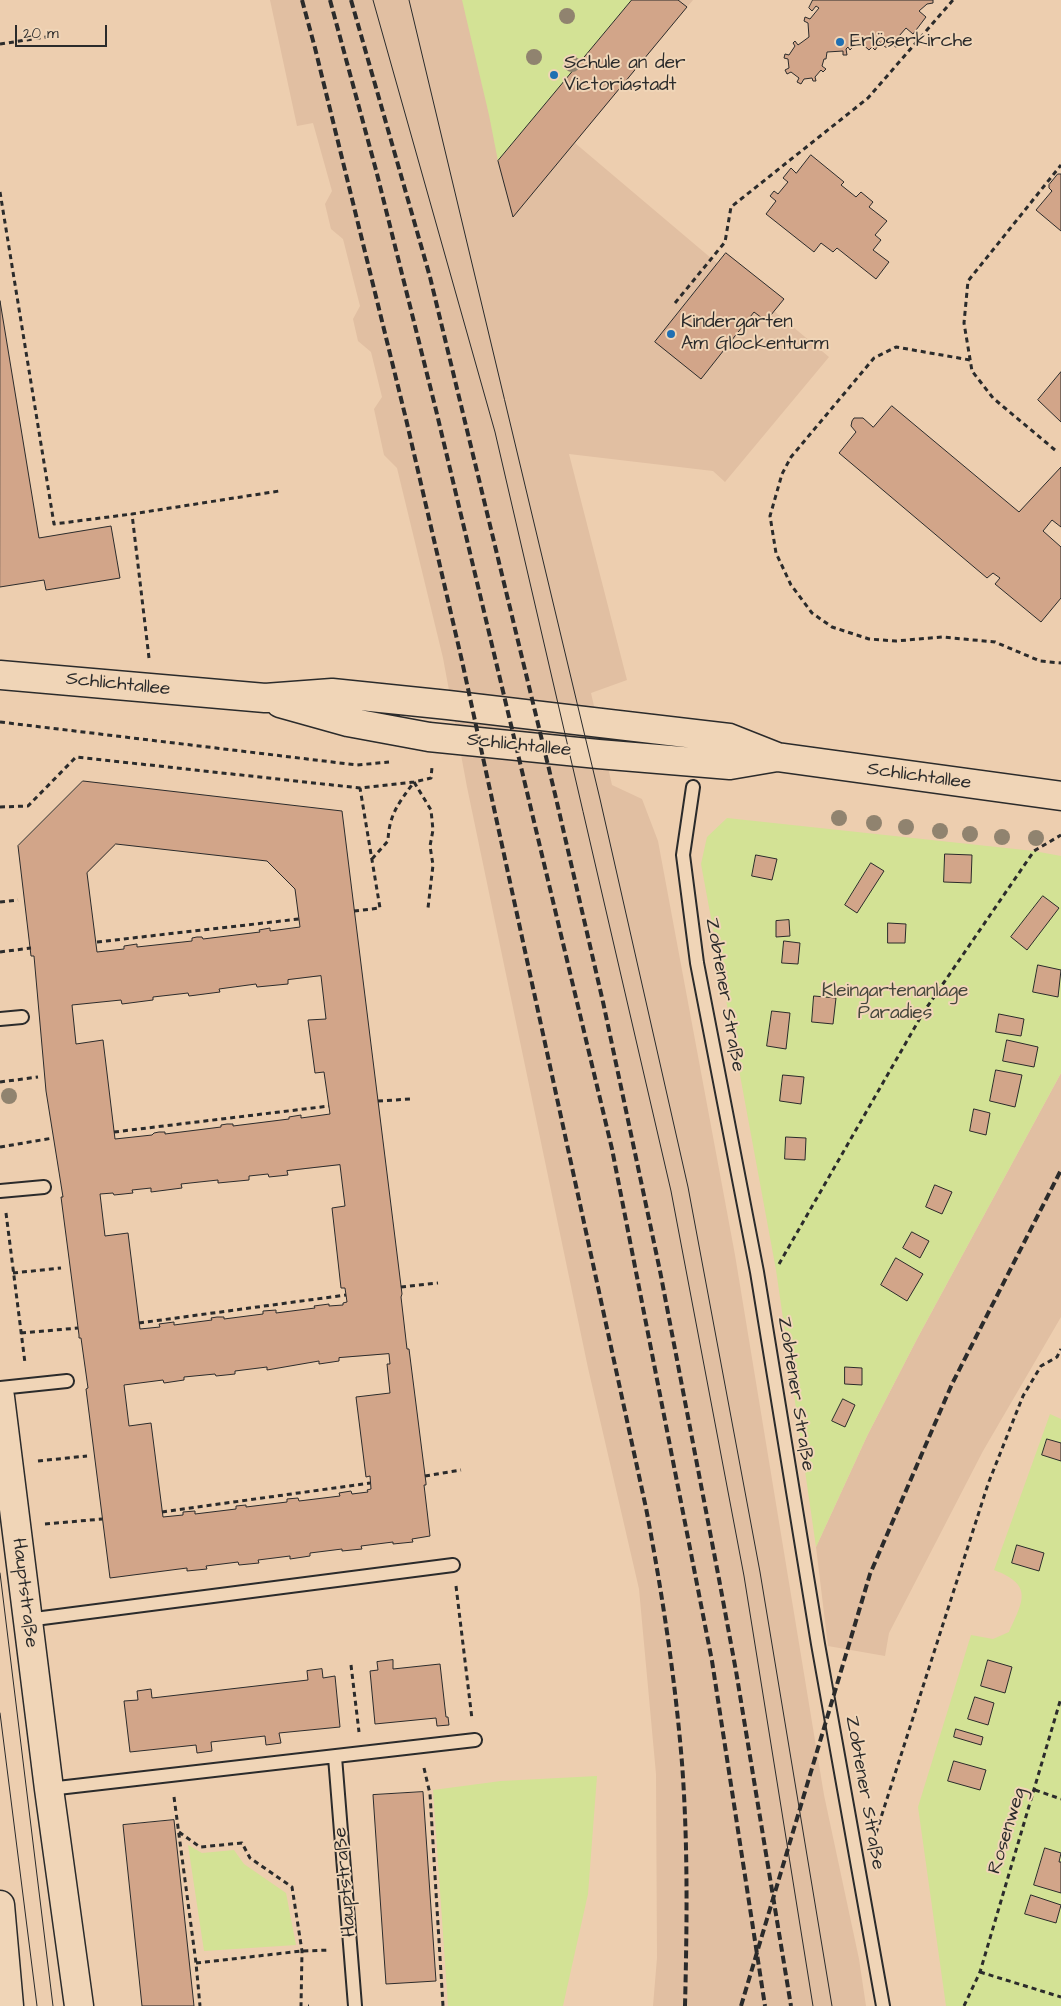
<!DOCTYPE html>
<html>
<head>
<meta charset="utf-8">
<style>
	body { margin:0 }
	#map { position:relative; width:1061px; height:2006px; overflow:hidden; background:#edceaf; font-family:"Architects Daughter",sans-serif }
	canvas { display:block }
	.scale { position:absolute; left:15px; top:25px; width:92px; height:22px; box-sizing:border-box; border:2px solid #2b2b2b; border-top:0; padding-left:6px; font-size:15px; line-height:18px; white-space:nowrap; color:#2b2b2b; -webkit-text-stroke:4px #f0d5b7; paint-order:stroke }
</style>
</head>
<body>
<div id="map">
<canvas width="1061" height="2006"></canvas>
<div class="scale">20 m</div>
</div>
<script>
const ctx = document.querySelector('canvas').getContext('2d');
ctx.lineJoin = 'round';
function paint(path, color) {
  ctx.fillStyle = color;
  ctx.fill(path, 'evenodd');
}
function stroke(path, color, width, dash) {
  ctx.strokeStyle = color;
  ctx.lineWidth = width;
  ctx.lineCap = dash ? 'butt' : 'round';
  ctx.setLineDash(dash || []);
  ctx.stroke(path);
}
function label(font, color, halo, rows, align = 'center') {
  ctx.font = font + ' "Architects Daughter",sans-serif';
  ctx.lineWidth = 4;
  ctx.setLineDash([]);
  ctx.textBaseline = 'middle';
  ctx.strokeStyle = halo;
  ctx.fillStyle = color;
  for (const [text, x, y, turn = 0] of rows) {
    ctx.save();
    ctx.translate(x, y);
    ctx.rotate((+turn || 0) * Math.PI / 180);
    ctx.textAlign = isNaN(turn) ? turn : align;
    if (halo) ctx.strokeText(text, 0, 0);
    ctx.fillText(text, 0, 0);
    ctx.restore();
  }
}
const built = new Path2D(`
	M270,0H693L575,143L718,264L726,253L784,299L774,311L829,357L725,482L713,471L569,454L627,680L591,693L612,785L642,799L658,841L735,1255L824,1795L859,1959L866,2006H653L657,1958L656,1774L639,1589L588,1368L467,787L443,658L397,468L384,455L374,409L382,397L371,352L358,341L353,319L360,306L343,239L331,229L325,204L332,191L313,123L297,126Z
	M1061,1073V1317L983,1451L889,1633L885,1656L828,1646L816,1547L867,1436L918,1337Z`);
const green = new Path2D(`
	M462,0H632L498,161L489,115Z
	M727,818L1034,851L1061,856V1073L918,1337L867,1436L816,1547L776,1270L701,864L707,837Z
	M1050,1414L1061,1419V2006H946L918,1807L971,1635L993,1639L1009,1632C1023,1601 1034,1585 994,1570Z
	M597,1776L588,1894L563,2006H448L433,1790L501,1781Z
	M188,1845L202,1853L234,1850L244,1864L286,1893L296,1945L204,1951Z`);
const building = new Path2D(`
	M632,0H678L687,7L513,217L498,161Z
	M813,0H933V3L927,4L919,11L926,17L913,34L906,28L899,36L900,46L895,47V42L891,47H885L878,40L875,43L878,46L875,50L872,47L869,50L860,42L857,47L855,45L850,50L848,47L846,49L847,55H843V51L827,52L826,59H824L822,66L826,69L823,72L821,70L815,77L816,81H813L812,78L804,79L801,84L797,82L799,78L791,72L787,74L785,70L789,68L788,59L784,58L785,54L789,55L795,46L793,43L795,41L798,45L809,37L808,23L804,21L805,17L810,19L819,8L816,6L812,11L809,8Z
	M811,155L844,182L841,185L856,197L861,192L873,202L869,207L887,221L875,235L881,240L873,250L889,262L876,279L837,248L833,252L821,243L814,252L766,214L776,201L770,196L774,191L778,194L788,182L783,178L791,168L796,173Z
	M1058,174H1061V231L1036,210L1052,191L1049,188V185Z
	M726,253L784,299L766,321L754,312L701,379L655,342Z
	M0,301L39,538L111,526L120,578L46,590L44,580L0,587Z
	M1061,372V422L1038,400Z
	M892,406L1019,512L1061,467V527L1052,520L1043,531L1061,547V598L1041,622L995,584L1000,578L993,573L987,578L839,453L856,432L851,426L852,421L854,418H863L873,427Z
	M83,781L342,811L402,1294L401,1297L407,1349H409L426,1483V1485H424L430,1536L412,1539L413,1542L393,1544V1542L361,1546L362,1549L342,1551V1549L310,1553V1556L290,1559V1556L258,1560L259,1563L239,1565L238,1562L206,1566L207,1569L187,1571V1568L110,1578L86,1389L88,1388L81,1338H79V1335L61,1197H63L46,1091L34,956H31L18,846ZM116,844L267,861L295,889L300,927L270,931V928L259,930L260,932L203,939L202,937H197L192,938V941L137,947V944L124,946V949L97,952L87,873ZM321,976L326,1019L308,1020L315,1073L324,1072L330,1114L301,1118V1115L289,1117V1119L233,1126V1124H227L221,1125V1127L165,1134V1132H159L154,1133L152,1135L115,1139L103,1040L76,1044L72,1005L121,1000L122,1004L153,1000V997L188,993L189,996L220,992L219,989L256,984L257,987L288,984V980ZM340,1165L345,1206L332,1208L341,1288H345L347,1302L343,1303V1305L329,1306V1304L314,1306L315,1308L276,1313V1310L263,1311V1314L224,1319V1317H217L211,1318L212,1320L174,1325V1322L159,1324L160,1327L140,1329L128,1233L105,1236L100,1194L113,1193L114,1195L133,1193L132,1190L151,1188V1192L182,1188L181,1184L218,1180V1183L249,1180V1176L268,1174L269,1177L288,1175L287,1171ZM389,1354L390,1364H387L390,1393L356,1397L366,1477L370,1476L371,1489L367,1490L368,1492L352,1494L351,1491L339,1493L340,1496L299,1501L298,1498L287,1499V1502L246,1507V1505L236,1506V1509L195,1514V1511L183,1512V1515L163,1517L151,1423L129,1426L124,1385L163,1380L164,1383L184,1380V1377L215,1374L216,1376L235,1374V1371L267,1367V1370L319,1361V1364L339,1361V1358Z
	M945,854L972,855L971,883L944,882Z
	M756,855L777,859L772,880L752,876Z
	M871,863L884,871L857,913L845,905Z
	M1043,896L1059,908L1027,950L1011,937Z
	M789,920L790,936L776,937V921Z
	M888,923L906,924L905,943H888Z
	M784,941L800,943L798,964L782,963Z
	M1038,965L1061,970L1058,997L1033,992Z
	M814,996L836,998L833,1024L812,1022Z
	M772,1011L790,1013L786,1049L767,1046Z
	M999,1014L1024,1019L1021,1036L996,1032Z
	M1007,1040L1038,1047L1034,1067L1003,1061Z
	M996,1070L1022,1075L1015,1107L990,1101Z
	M783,1075L804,1077L801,1104L780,1101Z
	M974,1109L990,1113L986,1135L970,1131Z
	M786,1137L806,1138L805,1160L785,1159Z
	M935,1185L952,1192L942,1214L926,1207Z
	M912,1232L929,1241L920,1258L903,1248Z
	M896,1258L923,1274L907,1301L881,1285Z
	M845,1367L862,1368V1385L845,1384Z
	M843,1399L855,1405L845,1427L832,1421Z
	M1047,1439L1061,1443V1461L1042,1455Z
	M1017,1545L1044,1553L1039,1571L1012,1563Z
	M393,1660V1669L440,1664L446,1717H448L449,1725L437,1726L436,1718L375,1724L370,1671L378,1670L377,1662Z
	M988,1660L1012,1667L1005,1693L981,1686Z
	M322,1669L323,1678L335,1676L340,1727L279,1733L281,1743L266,1745L265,1736L211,1742L212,1751L197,1753L196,1745L130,1752L124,1701L138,1700L137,1691L151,1689L152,1698L308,1680L307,1671Z
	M975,1697L994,1703L988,1725L968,1719Z
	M956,1729L983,1737L981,1745L954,1737Z
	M954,1761L986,1770L980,1790L948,1781Z
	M423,1792L436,1981L386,1984L373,1795Z
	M174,1820L194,2006H142L123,1825Z
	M1045,1848L1061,1853L1059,1862H1061V1893L1034,1885Z
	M1031,1895L1061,1905L1056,1923L1025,1914Z`);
const path = new Path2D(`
	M0,44L53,36
	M0,192L54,524L132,514
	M675,303L725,242L731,207L868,98L953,0
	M970,360L896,347L874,358L791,457L782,474L770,516L776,553L791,585L812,613L832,627L869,639L896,641L942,637L995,642L1040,661L1061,663
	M1055,450L993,398L972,371L964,323L968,281L1061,165
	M149,658L132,514L279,491
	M0,722L357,765L389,762
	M0,807L28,806L76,757L360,788L414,782L431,778L432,767
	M372,859L388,841C389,814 399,803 414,782L431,810L433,830L430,846L433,865L428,908
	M0,902L18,900
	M354,911L380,908L360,788
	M97,942L299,919
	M0,952L31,948
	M0,1082L38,1077
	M378,1101L411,1099
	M114,1132L329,1106
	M0,1147L53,1138
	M6,1213L25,1363
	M779,1264L923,1013L1034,851L1061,835
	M13,1273L61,1268
	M401,1287L438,1283
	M139,1323L346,1295
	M21,1333L78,1328
	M38,1461L87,1456
	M425,1476L461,1470
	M162,1512L370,1483
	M45,1524L102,1519
	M456,1586L472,1719
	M351,1665L359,1732
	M424,1768L430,1794L443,2006
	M1035,1790L1061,1799
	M174,1797L196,1963L200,2006
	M179,1832L200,1847L242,1843L250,1858L292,1887L302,1951L301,2006
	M876,1833L988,1484L1023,1396L1041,1366L1057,1357L1061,1349
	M196,1963L302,1951L330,1950
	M980,1972L1061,1997
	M308,2006H309
	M964,2006L980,1972L1061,1698`);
const lane = new Path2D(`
	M693,787L683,855L697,963L757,1272L818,1644L883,2006
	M0,1019L22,1017
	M0,1191L44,1187
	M0,1388L67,1381
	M27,1620L453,1565
	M335,1757L355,2006
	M49,1789L475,1740`);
const secondary = new Path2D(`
	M0,675L265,698L332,693L448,705L729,738L777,757L1061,796
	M280,703L348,722L429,737L598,754L730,765L777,757
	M0,1397L49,1789L79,2006
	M0,1905L9,2006`);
const tram = new Path2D(`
	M373,0L495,432L671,1191L744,1576L813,2006
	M409,0L600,799L688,1187L760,1572L832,2006
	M0,1573L53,2006
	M0,1713L37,2006`);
const rail = new Path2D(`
	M302,0L315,48L406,419L462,661L646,1508C662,1592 675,1677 682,1763C688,1844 687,1925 685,2006
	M330,0L376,170L436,410L612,1149L712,1661L765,2006
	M351,0L430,277L555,794L603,1002L660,1271L719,1579L736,1671L791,2006
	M741,2006L870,1574L952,1384L1061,1170`);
const trees = [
	[567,16],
	[534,57],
	[572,64],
	[839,818],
	[874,823],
	[906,827],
	[940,831],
	[970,834],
	[1002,837],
	[1036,838],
	[9,1096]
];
const markers = [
	[840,42,5,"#1f6fb2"],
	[554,75,5,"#1f6fb2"],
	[671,334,5,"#1f6fb2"]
];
const poiNames = [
	["Erlöserkirche",850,42],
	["Schule an der",564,64],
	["Victoriastadt",564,86],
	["Kindergarten",681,323],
	["Am Glockenturm",681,345]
];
const streetNames = [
	["Schlichtallee",118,685,6],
	["Schlichtallee",519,746,6],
	["Schlichtallee",919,777,8],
	["Zobtener Straße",724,995,80],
	["Zobtener Straße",795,1394,81],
	["Hauptstraße",24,1593,83],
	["Zobtener Straße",864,1793,80],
	["Rosenweg",1008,1831,-73],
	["Hauptstraße",346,1882,-95]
];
const parkNames = [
	["Kleingartenanlage",895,992],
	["Paradies",895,1014]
];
paint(built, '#e1bfa2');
paint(green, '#d3e295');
paint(building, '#d2a589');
stroke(building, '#2b2b2b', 1);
stroke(lane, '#2b2b2b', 16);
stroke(secondary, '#2b2b2b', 31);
stroke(path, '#2b2b2b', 3, [5, 4]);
stroke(lane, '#f0d5b7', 12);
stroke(secondary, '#f0d5b7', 28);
stroke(tram, '#2b2b2b', 1);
stroke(rail, '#2b2b2b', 4, [8, 4]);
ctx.fillStyle = '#90836f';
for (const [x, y] of trees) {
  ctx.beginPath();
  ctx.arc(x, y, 8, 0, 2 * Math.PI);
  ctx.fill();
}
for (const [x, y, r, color] of markers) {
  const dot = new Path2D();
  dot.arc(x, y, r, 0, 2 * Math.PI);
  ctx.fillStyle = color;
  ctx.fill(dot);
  stroke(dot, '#f0d5b7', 2);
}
label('19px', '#2b2b2b', '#f0d5b7', poiNames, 'left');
label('19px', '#2b2b2b', '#f0d5b7', streetNames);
label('19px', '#44463b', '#f0d5b7', parkNames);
</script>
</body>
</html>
